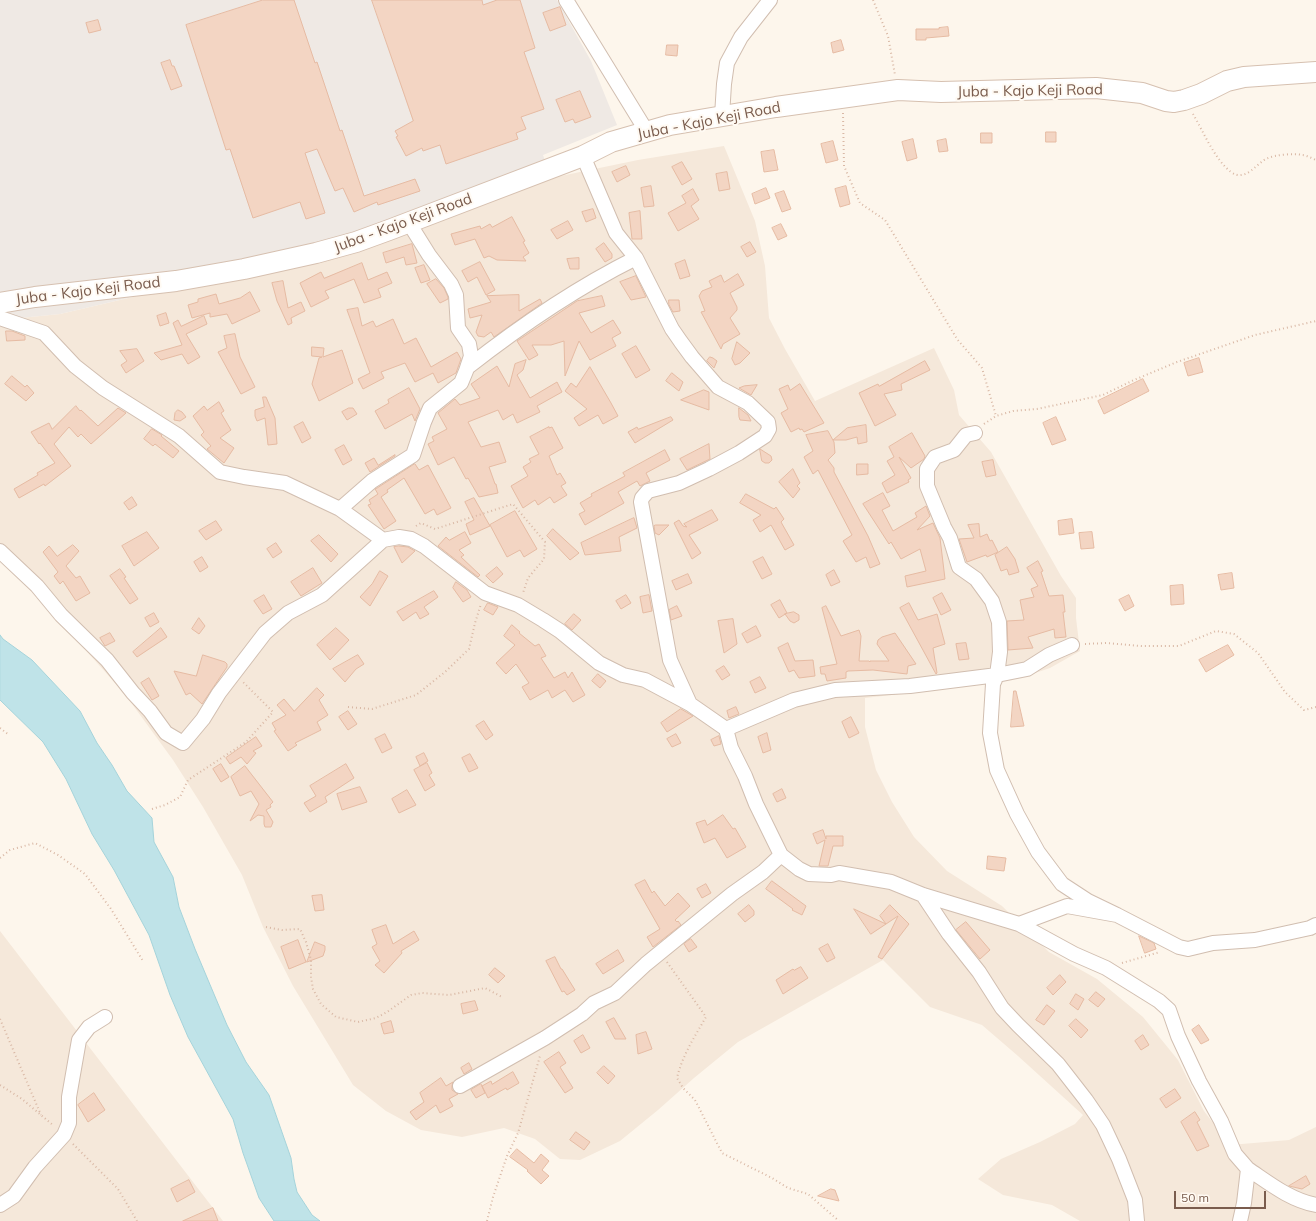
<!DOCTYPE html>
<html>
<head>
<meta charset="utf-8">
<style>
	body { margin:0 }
	#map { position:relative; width:1316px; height:1221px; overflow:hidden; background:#fdf6ec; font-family:Mulish,sans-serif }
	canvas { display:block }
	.scale { position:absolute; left:1174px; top:1191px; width:92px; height:18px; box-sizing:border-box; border:2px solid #7a5c4d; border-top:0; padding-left:5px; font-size:12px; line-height:14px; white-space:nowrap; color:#7a5c4d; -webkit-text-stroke:3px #fffaf3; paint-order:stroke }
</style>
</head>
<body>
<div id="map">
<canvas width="1316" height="1221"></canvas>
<div class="scale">50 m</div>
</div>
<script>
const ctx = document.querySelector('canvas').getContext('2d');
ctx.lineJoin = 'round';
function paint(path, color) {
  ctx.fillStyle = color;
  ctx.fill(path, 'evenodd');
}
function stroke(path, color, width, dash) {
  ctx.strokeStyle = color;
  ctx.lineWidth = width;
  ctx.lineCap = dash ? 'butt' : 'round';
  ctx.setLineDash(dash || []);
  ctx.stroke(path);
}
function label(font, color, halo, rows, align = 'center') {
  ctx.font = font + ' Mulish,sans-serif';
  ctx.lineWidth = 4;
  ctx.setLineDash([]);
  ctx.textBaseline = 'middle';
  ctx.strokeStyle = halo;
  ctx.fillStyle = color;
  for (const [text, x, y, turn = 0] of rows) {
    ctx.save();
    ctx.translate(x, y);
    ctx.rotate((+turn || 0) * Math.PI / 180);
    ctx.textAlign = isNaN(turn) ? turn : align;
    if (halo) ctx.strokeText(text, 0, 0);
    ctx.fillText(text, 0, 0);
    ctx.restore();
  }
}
const residential = new Path2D(`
	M724,146L755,221L765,266L769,318L785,349L815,401L934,348L954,390L959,415L991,452L1061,576L1076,598V618L1080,651L1050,668L1020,678L975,682L936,690L865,698V727L876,770L892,802L914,837L947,871L1002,906L1049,952L1097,979L1143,1017L1178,1060L1204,1111L1230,1145L1289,1140L1316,1127V1221H1080L1052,1205L1003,1195L978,1179L1001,1159L1040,1142L1075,1124L1083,1115L1018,1056L982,1025L930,1007L883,960L738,1042L694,1078L658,1110L620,1141L580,1160L560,1159L535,1139L504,1128L462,1137L421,1130L386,1111L353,1085L293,986L263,927L242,875L203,807L173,760L124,693L13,569L0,558V320L60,314L175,287L551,178L638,160Z
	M0,931L223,1221H0Z`);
const industrial = new Path2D(`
	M0,0H557L591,61L617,125L543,155L548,170L419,223L175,287L60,314L0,320Z`);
const water = new Path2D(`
	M0,635L3,639L32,660L80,711L97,743L112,765L127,791L152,818L154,842L173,877L179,907L195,949L227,1025L246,1062L269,1095L291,1158L294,1179L297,1192L312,1215L320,1221H274L259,1198L243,1153L233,1119L188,1037L170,995L149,935L114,870L92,834L66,779L43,742L0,700Z`);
const building = new Path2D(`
	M263,0H294L315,63L317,62L340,131L342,130L364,196L415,179L420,191L378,205L377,202L354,212L343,188L335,191L317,149L305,153L325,213L306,219L300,202L253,218L230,149L226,150L186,25Z
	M372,0H482L483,5L497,0H520L535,48L524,52L544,109L521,117L526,129L516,133L518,139L446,164L440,145L423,151L422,148L406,156L396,137L398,136L395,131L413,121Z
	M560,7L566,25L550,31L543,13Z
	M98,20L101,30L89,33L86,23Z
	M948,27L949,36L926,38V40H916V29H939V28Z
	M841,40L844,50L833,53L831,43Z
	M667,45H678L677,56L666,55Z
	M170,60L172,66H174L182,86L171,90L161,63Z
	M580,91L591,117L575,123L573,119L565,122L556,100Z
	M1046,132H1056V142H1046Z
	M981,133H992V143H981Z
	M913,139L917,158L907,161L902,142Z
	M946,139L948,151L939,152L937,141Z
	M833,141L838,160L826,163L821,144Z
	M774,150L778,170L764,172L761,152Z
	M682,162L692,179L682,185L672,167Z
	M626,166L630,175L617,182L612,172Z
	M727,172L730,189L719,191L716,174Z
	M651,186L654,206L644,207L641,188Z
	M846,186L850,204L840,207L835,189Z
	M766,188L770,198L755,204L752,194Z
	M693,189L699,200L691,206L699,219L678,231L668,213L686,203L682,196Z
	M784,191L791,209L782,212L775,194Z
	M593,209L596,218L586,222L582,212Z
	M640,211L642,239H632L629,213Z
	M512,217L525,241L523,242L529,253L523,257L526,261L497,260L489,256L484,258L475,239L455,245L451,234L480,226L481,229L490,224L492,227Z
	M568,221L573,230L557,239L551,230Z
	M781,224L787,236L778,240L772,228Z
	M750,242L756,252L747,257L741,247Z
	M604,243L612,254V258L605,262L596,249Z
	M412,244L417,263L406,265L404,257L386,263L383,253Z
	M579,258V269H570L567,259Z
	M685,260L690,276L680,279L675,264Z
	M480,262L495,290L486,295L477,277L468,282L462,271Z
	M362,263L368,280L387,272L392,283L378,289L381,297L364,303L354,279L325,291L329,298L311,307L300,283L321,272L324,278Z
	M424,265L430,280L421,283L415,268Z
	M738,274L744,285L730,293L737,307V310L730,318L740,334L723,344L721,349L701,312L705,311L699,296L702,291L712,287L709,281L721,275L724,282Z
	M636,276L646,297L631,300L620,282Z
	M436,279L444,288L448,297V299L440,303L427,284Z
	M283,281L288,308L301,302L305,311L291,318L292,323L288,325L277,301L272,283Z
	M250,292L260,311L232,324L227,314L210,317V313L192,318L188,305L198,302V299L216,294L219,304L240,298Z
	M519,295V311L540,299L542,303L494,337L491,332L484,337L478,336L476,332L482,315L470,318L468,309L491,302L487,296Z
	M602,296L605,306L579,313L591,333L613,320L621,333L612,338L616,346L590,360L579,341L565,376L564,341L551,345H532L538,355L529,360L517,341L577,301Z
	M669,300H679L680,311L673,312L669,305Z
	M358,308L362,326L373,321L376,327L393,319L404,344L416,338L431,367L457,352L461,359L456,373L438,383L433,373L415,382L405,363L381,372L384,378L363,389L358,379L370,373L347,310Z
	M166,313L169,323L160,326L157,316Z
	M204,316L207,324L186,334L200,357L188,364L182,354L161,360L154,353L182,345L173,323L178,320L181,326Z
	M6,331H12L25,336V340L7,341Z
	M235,334L240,357L255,387L241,394L218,352L227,348L224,336Z
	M737,342L750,353L740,363L735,365L732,359Z
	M636,346L650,370L636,378L622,354Z
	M312,347L324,348L323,357L342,350L353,383L319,401L312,384L319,358L322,357L312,356Z
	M137,349L144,361L126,373L121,365L127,361L120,351Z
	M710,357L713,358L717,361L714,368L707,361Z
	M1199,358L1203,372L1188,376L1184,363Z
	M526,360L523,370L517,375L530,398L557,382L562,392L537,406L540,412L517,423L513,414L503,420L498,410L468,422L481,447L499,442L506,462L489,467L495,484H496L498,493L479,497L468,478L466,479L454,457L438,465L428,444L434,441L432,437L447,429L438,413L455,399L460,405L480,398L471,384L497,366L509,387L515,364Z
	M925,361L930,370L901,384L902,390L884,394L896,415L875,426L859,393L878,384L879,386Z
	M590,367L611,403L618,416L603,424L598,415L579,426L574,418L587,409L565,391L571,383L576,387Z
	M672,373L683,382L679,391L666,381Z
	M12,376L25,387L27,385L34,393L26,401L5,384Z
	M1143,379L1149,391L1104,414L1098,401Z
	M800,384L824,423L804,432L802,429L800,430L799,428L791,432L781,413L788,409L779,389L788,385L790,390Z
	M757,385L751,395L739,388L744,386Z
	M409,388L420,409L415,421L412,414L385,429L375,411L389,403L388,400Z
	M704,390L709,392V410L681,400Z
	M263,397H266L275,418L277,444L268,445L265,418L257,421L255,416V410L264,407Z
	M219,402L224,411L221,413L231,430L220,438L234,448L224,463L207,449L211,446L201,435L204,432L193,416L204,406L207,410Z
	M76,406L80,411L81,410L98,426L118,408L126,413L91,444L81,434L78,437L69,427L54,444L71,466L45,486L44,484L19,498L14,489L38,475L37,473L55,463L40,443L39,444L31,432L49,423L52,429Z
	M349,408H353L357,414L347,420L342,412Z
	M739,408L748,415L751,421L740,420L739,417Z
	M178,410L182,412L186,417L180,421L174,420L175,413Z
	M671,417L673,420L635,443L628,432L637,427L638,429Z
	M1056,417L1066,440L1052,445L1043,423Z
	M303,422L311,438L302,443L294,427Z
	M866,425L867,442L858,444L857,437L846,440H833L847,428Z
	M549,427V428L552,427L563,448L549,456L557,475L560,473L566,483L561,486L567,495L554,503L550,497L538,505L535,500L523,508L511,486L528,476L523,467L531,462L529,459L539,454L530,437Z
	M152,429L162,435L161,436L179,451L173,458L155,444L153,446L144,439Z
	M828,431L834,442L835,453L828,460L834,468V472L868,536L880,564L870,568L866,557L856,562L843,541L852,535L818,470L813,474L804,457L813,451L806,435Z
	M912,433L925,456L924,459L911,468L899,457L911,478L908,480L909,482L887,493L882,483L895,475L887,461L894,457L889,447Z
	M709,444L710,459L687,470L680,459Z
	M344,445L352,460L343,465L335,450Z
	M760,449L771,456L772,460L769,463H765L762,461Z
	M665,450L670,460L646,473L650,481L640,486L637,481L618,492L624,503L585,525L579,514L585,511L580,503L592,496L591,494L625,476L623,473Z
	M395,455V456L370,472L365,463L374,458L378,465Z
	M993,460L996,475L986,477L982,462Z
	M415,464L419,470L428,465L451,508L437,515L434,509L425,514L404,478L387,490L388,492L381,497L396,521L384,529L368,505L371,504L369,500L378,494L375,489L377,488Z
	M857,464H868V474L857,475Z
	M793,469L800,483L797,486L800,489L793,498L779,482Z
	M883,493L890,506L882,510L893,531L917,517L915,513L926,506L930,516L917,530L933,523L940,538L945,579L907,587L905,576L926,571L920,549L901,559L891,542L889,544L863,504Z
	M746,494L774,509L776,507L784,519L781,522L794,545L785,550L771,525L760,532L753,520L761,515L740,503Z
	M132,497L137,505L129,510L124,503Z
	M474,498L490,526L470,535L466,524L474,520L465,502Z
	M712,510L718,520L689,535L701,553L692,559L674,523L679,520L683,526L687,527L684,524Z
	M515,511L537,549L524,557L520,550L507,557L490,525Z
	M634,518L637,528L619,537L621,551L585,555L581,543Z
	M1072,519L1074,533L1059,535L1058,521Z
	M216,521L222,530L206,540L199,531Z
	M979,524L980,537L987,534L990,541L992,540L998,552L987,557L986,555L967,562L959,539L974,538L968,525Z
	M656,525H669L659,535L655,533L654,526Z
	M553,529L579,553L570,560L547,536Z
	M147,532L159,548L134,566L122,546Z
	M465,532L471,543L459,550L464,555L461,557L480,575L478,577L438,546L446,537L449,540Z
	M1092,532L1094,548L1081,549L1079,533Z
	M319,535L338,554L331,562L311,541Z
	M276,543L282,552L273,558L267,549Z
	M73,545L79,551L66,566L76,578L80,576L90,593L76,601L63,581L60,584L54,576L58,572L43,552L49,546L57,556Z
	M399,546L408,547L415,551L402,563L394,547Z
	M1007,547L1015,559L1019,572L1009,575L1007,569L1001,571L995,555Z
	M202,557L208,567L200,572L194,562Z
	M763,557L772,574L762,579L753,562Z
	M1038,561L1043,571L1041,572L1049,596L1063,595L1065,612H1063L1066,637L1055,638L1054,629L1028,637L1033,648L1008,650L1007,621L1024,620L1020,600L1034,597L1031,589L1038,586L1027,568Z
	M497,567L503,574L493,583L486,576Z
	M313,568L322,583L301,596L291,582Z
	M120,569L126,577L124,578L138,599L130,604L110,576Z
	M834,570L840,582L831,586L826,575Z
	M380,571L388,576L370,606L360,597L372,584Z
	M1232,573L1234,588L1221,590L1218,575Z
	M688,574L692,583L676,590L672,581Z
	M456,582L467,590L471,597L463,602L453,588Z
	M1183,585L1184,604L1171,605L1170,586Z
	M434,591L438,597L424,607L429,614L420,619L416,612L403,621L397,612Z
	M942,593L951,610L941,615L933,598Z
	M264,595L272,609L263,614L254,601Z
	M626,595L631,603L621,609L616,601Z
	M649,595L652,611L643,613L640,597Z
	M1129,595L1134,606L1125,611L1119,600Z
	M780,600L787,613L779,618L771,605Z
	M488,603L498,607L493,615L484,610Z
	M909,603L918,620L937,614L945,644L933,648L937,673L936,674L900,608Z
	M677,606L682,616L671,620L669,610Z
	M826,606L841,636L859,630L861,636L859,661H869L870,662V661H889L877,644L878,640L882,637L895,633L916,664L908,666L907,674L873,670L848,671L846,672V678L827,681L825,674H821L820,667L837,664L822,608Z
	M794,612L799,615V620L794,623L790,621L785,614Z
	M154,613L159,622L150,627L145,618Z
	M574,614L581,620L572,630L565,624Z
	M199,618L205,626L199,634L192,629Z
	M733,619L737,644L724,653L718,621Z
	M512,625L520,632L519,633L535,646L539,644L546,656L541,658L554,678L565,672L568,678L572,672L585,695L573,702L565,690L552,698L548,690L530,700L522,687L529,683L516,664L506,674L496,663L515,645L504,636Z
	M756,626L761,636L747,643L742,634Z
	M161,628L167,637L137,657L133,652Z
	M336,628L349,640L330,660L317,645Z
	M110,633L115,641L105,646L100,638Z
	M788,643L795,661L813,660L815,676L799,678L794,670L789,672L778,648Z
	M966,643L969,659L959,660L956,644Z
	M1228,645L1234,655L1206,672L1199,660Z
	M203,655L225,662L227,664V667L202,704L190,693L186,695L174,671L196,676Z
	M358,655L364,664L356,669L345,682L333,669Z
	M724,666L730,675L722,680L716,671Z
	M598,674L606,681L600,688L592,681Z
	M760,677L766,688L755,693L750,682Z
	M149,678L159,696L152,700L141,683Z
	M317,688L324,695L319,700L328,715L317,722L321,730L295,743L297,745L288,751L274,731L276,730L272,723L286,715L277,705L284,699L294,711Z
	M1014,691H1016L1024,726L1011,727Z
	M736,707L739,714L729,718L727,711Z
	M681,709L693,716L667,732L661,723Z
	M348,711L357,724L348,730L339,717Z
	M851,717L859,733L849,738L842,722Z
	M484,721L493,735L486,740L476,726Z
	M767,733L771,750L763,753L758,737Z
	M385,734L392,748L382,753L375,739Z
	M676,734L681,743L672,747L667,739Z
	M719,736L721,744L714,746L711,740Z
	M256,737L262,746L253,751L256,753L247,764L241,757L230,764L226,758Z
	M424,753L428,761L420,766L416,757Z
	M470,754L478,768L469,772L462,758Z
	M427,763L432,773L429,775L435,785L425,791L414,770Z
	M221,764L229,777L221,782L213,769Z
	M346,764L354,778L325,797L327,802L310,812L304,803L316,796L310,786Z
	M245,766L273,802L270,805L271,807L266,810L273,822L271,827H265L264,824V816L258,815L250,821L259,804L251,791L240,796L231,777Z
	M360,787L367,802L342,810L337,794Z
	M782,789L786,798L777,802L773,794Z
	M407,790L416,805L399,813L392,799Z
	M723,815L733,829L735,828L746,847L727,858L715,838L704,843L696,823L705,820L707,825Z
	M823,830L826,839V836H843V846H833L828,866H819L825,840L817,844L813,834Z
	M988,856L1006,858L1004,871L987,869Z
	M645,880L652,893L654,891L665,906L678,893L690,906L675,920L677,922L678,921L681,925L653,947L647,937L660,929L635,885Z
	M772,881L806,906L802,915L792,910L793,909L766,889Z
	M706,884L711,893L702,898L697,889Z
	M322,895L324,910L315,911L312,896Z
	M749,905L754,911V915L745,922L738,914Z
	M890,905L909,924L882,959L878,957L898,916L886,924L880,916Z
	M854,909L886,924L871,934Z
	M966,922L990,950L980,959L956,930Z
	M386,925L393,944L414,931L419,940L401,951L402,953L384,973L375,965L380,961L372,947L377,944L372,930Z
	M1139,936L1154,943L1156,949L1145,953Z
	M691,939L697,947L689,952L684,944Z
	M298,940L306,962L289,969L281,947Z
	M315,942L325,946V950L323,956L307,962Z
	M828,944L835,958L827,962L819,949Z
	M618,950L624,961L603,974L596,964Z
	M555,957L561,969H562L575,990L567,995L564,991L562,992L546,961Z
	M801,967L808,978L783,994L776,980L793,969L794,970Z
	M495,968L505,976L498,983L489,975Z
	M1060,975L1066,982L1053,995L1047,988Z
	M1096,992L1105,999L1098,1007L1089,1000Z
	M1076,994L1084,999L1078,1010L1070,1004Z
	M475,1001L478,1010L463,1014L461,1004Z
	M1047,1005L1055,1011L1044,1025L1036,1020Z
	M614,1018L626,1039H615L606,1022Z
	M1076,1019L1088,1030L1081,1038L1069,1026Z
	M391,1021L394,1032L384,1034L381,1024Z
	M1199,1025L1209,1040L1201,1044L1192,1030Z
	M646,1032L652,1049L638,1054L636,1035Z
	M583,1035L590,1048L581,1053L574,1041Z
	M1143,1035L1149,1045L1141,1050L1135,1041Z
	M559,1052L566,1063L560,1067L573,1088L565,1093L544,1062Z
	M469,1063L472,1069L464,1074L461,1068Z
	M604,1066L615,1076L608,1084L597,1073Z
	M513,1072L519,1083L507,1090L506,1088L488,1098L482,1086L491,1081L492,1084Z
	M441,1078L446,1086L453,1082L452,1086V1090L458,1094L449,1099L453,1106L440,1113L436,1105L416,1120L410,1112L424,1102L420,1093Z
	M481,1084L485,1093L476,1098L471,1090Z
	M1175,1089L1181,1098L1166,1108L1160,1099Z
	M94,1093L105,1110L88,1122L78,1105Z
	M1195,1112L1200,1120L1197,1122L1209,1146L1197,1151L1181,1122Z
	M576,1132L590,1142L584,1150L570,1140Z
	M517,1149L534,1163L541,1154L549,1161L542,1170L549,1176L541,1184L527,1171L528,1170L510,1157Z
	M1306,1176L1310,1184L1302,1189L1289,1186Z
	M189,1180L195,1192L177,1202L171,1189Z
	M831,1189L835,1190L839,1201L818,1196Z
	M213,1208L218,1221H183Z`);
const path = new Path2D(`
	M873,0L888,36L895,75
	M843,113L844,166L860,203L885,220L957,339L982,368L996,416
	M1193,114C1203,131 1215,160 1231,172C1246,183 1257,162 1268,158C1275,155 1294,153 1302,155C1306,155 1311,158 1316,160
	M984,424L996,416L1013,411L1037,409L1103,395L1134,380L1177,362L1255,335L1316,321
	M416,526L421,523L435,529L513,504L545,542L544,559L528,578L523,593
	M1085,644L1106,643L1141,646H1179L1216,631L1234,634L1258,653L1285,692L1304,710L1316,707
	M348,707L372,709L416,695L445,672L469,649L475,623L481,604
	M0,728L9,735
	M152,809L165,805L180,797L188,780L246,742L273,712L243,682
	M0,858L10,850L35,843L58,855L85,874L111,909L143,961
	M266,927L282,930L300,929L306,942L311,960V977L313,989L321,1004L336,1017L358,1022L376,1018L387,1012L411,995L422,993L449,995L485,988L502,997
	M667,962L706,1017C695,1036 682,1056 677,1078L683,1088L695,1100L722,1153L772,1178L788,1188L808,1194L839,1221
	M1122,963L1160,952
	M0,1019L41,1115
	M0,1085L22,1099L54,1126
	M73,1144L118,1189L137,1221
	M487,1221L493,1197L507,1156L518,1133L540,1056`);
const street = new Path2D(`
	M566,0L647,132
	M722,116L724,84L727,63L741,37L770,0
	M583,156L616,233L636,258L672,329L681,342L692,357L718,387L748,403L768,422L769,429L765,436L739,453L709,469L679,483L648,491L642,498L641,502L670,660L690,704
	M0,318L44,333L75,366L103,388L179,436L220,472L244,477L285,483L340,509L383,540L399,537L411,539L424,546L485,593L518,605L543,620L560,631L599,663L623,675L645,680L690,704L726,729L731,748L745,776L756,804L781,855L799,869L809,874L831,875L839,873L891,882L923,895L1019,924L1074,954L1106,968L1159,1001L1169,1010L1178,1036L1199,1081L1221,1121L1235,1154L1248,1169L1244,1203L1240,1221
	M468,367C519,327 578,287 636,258
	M975,433L966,435L954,450L935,457L927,469V486L944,527L950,538L959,567L976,579L992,601L999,622L1000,652L997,675L1027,669L1049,655L1072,645
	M340,509L372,481L413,455L424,422L430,408L461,383L466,371L471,356L469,344L458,328L456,295L451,284L429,255L409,223
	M0,551L37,586L61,615L107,660L133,693L150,711L166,733L183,743L203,719L219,693L265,633L288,613L322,595L383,540
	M726,729L794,700L835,690L910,686L997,675L993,684L990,733L997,770L1017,814L1038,852L1062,884L1088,901L1117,915
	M923,895L949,934L979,972L1002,1008L1018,1025L1058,1064L1086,1100L1103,1125L1119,1159L1135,1200L1137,1221
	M1019,924L1067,906L1117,915L1179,947L1188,949L1213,943L1255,940L1310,928L1316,925
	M460,1086L545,1038L582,1014L594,1003L615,993L646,964L732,894L763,872L781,855
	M1248,1169C1269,1183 1290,1200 1316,1205
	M0,1205L14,1196L35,1167L64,1135L69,1123V1097L79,1040L89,1027L105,1017`);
const secondary = new Path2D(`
	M0,303L35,297L176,281L244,269L316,253L356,242L389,230L583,156L611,142L670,125L776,107L898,90L941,92L1096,88L1142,93L1166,101L1174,102L1184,100L1201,94L1227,81L1244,77L1316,72`);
const streetNames = [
	["Juba - Kajo Keji Road",1030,91,-1],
	["Juba - Kajo Keji Road",709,121,-11],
	["Juba - Kajo Keji Road",403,223,-20],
	["Juba - Kajo Keji Road",88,291,-7]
];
paint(residential, '#f5e8da');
paint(industrial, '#efe9e4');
paint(water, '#bfe3e8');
stroke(water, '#a5d3da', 1);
paint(building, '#f3d5c3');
stroke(building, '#e6bba3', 1);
stroke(street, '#d1beb0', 16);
stroke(secondary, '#d6c0b0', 22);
stroke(path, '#d9b8a5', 2, [1, 3]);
stroke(street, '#fff', 14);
stroke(secondary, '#fff', 20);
label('15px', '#7a5c4d', '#fffaf3', streetNames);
</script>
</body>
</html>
